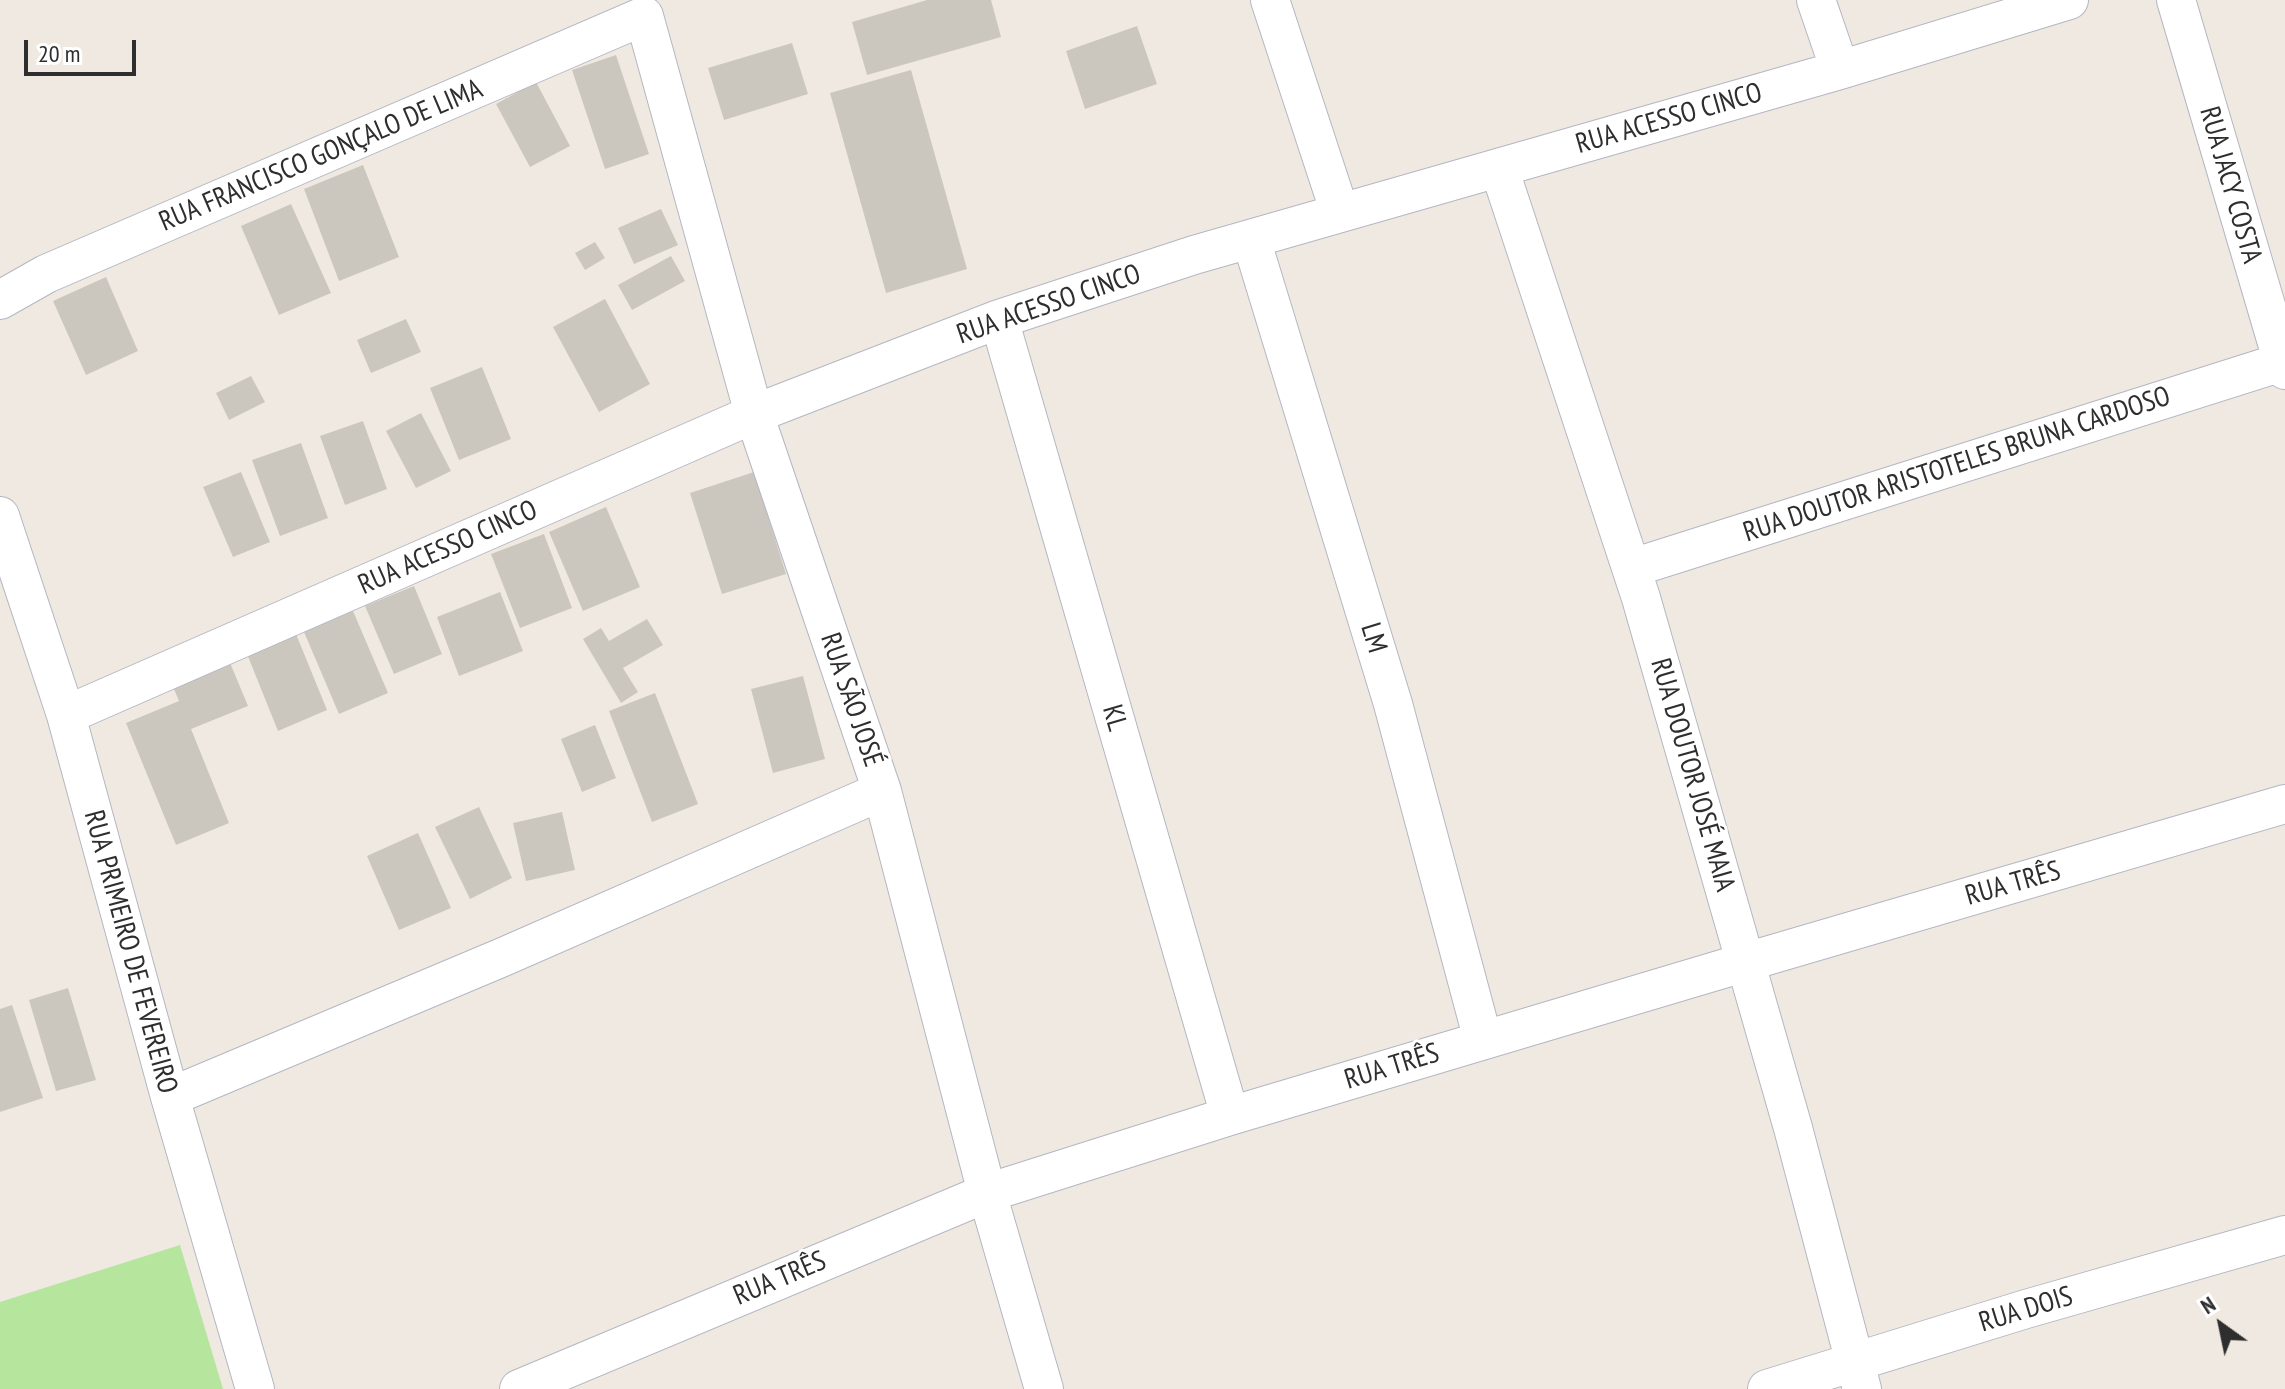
<!DOCTYPE html>
<html>
<head>
<meta charset="utf-8">
<style>
	body { margin:0 }
	#map { position:relative; width:2285px; height:1389px; overflow:hidden; background:#efe9e1; font-family:"PT Sans Narrow",sans-serif }
	canvas { display:block }
	.north { position:absolute; left:2181px; top:1285px; width:80px; height:80px; -webkit-text-stroke:6px #fff; paint-order:stroke; rotate:327deg; font-size:22px; font-weight:700; line-height:32px; text-align:center; color:#2e2e2e }
	.north::after { content:''; display:block; margin:auto; width:28px; height:36px; background:#2e2e2e; clip-path:polygon(50% 0,100% 100%,50% 72%,0 100%) }
	.scale { position:absolute; left:24px; top:40px; width:112px; height:36px; box-sizing:border-box; border:4px solid #2e2e2e; border-top:0; padding-left:10px; font-size:24px; line-height:28px; white-space:nowrap; color:#2e2e2e; -webkit-text-stroke:6px #fff; paint-order:stroke }
</style>
</head>
<body>
<div id="map">
<canvas width="2285" height="1389"></canvas>
<div class="north">N</div>
<div class="scale">20 m</div>
</div>
<script>
const ctx = document.querySelector('canvas').getContext('2d');
ctx.lineJoin = 'round';
function paint(path, color) {
  ctx.fillStyle = color;
  ctx.fill(path, 'evenodd');
}
function stroke(path, color, width, dash) {
  ctx.strokeStyle = color;
  ctx.lineWidth = width;
  ctx.lineCap = dash ? 'butt' : 'round';
  ctx.setLineDash(dash || []);
  ctx.stroke(path);
}
function label(font, color, halo, rows, align = 'center') {
  ctx.font = font + ' "PT Sans Narrow",sans-serif';
  ctx.lineWidth = 6;
  ctx.setLineDash([]);
  ctx.textBaseline = 'middle';
  ctx.strokeStyle = halo;
  ctx.fillStyle = color;
  for (const [text, x, y, turn = 0] of rows) {
    ctx.save();
    ctx.translate(x, y);
    ctx.rotate((+turn || 0) * Math.PI / 180);
    ctx.textAlign = isNaN(turn) ? turn : align;
    if (halo) ctx.strokeText(text, 0, 0);
    ctx.fillText(text, 0, 0);
    ctx.restore();
  }
}
const green = new Path2D(`
	M180,1245L223,1389H0V1302Z`);
const building = new Path2D(`
	M927,0H991L1001,37L867,75L852,22Z
	M1137,26L1157,84L1085,109L1066,51Z
	M792,43L808,94L724,120L708,68Z
	M616,55L649,154L605,169L572,70Z
	M911,70L967,269L886,293L830,93Z
	M536,82L570,146L530,167L496,104Z
	M363,165L399,257L339,281L304,189Z
	M291,204L331,293L279,315L241,226Z
	M661,209L678,245L634,264L618,228Z
	M595,242L605,258L585,270L575,253Z
	M671,256L685,281L632,310L618,285Z
	M106,277L138,351L86,375L53,301Z
	M605,299L650,384L599,412L553,327Z
	M406,319L421,352L371,373L357,340Z
	M482,367L511,439L459,460L430,388Z
	M251,376L265,402L229,420L216,393Z
	M421,413L451,471L416,488L386,431Z
	M363,421L387,489L345,505L320,436Z
	M301,443L328,518L280,536L252,460Z
	M241,472L270,542L233,557L203,487Z
	M754,472L786,574L722,594L690,493Z
	M606,507L640,587L583,611L549,532Z
	M544,534L572,608L520,628L491,554Z
	M414,586L442,654L394,674L365,606Z
	M500,592L523,651L459,676L437,617Z
	M353,611L388,693L339,714L304,632Z
	M647,619L663,645L623,668L638,692L621,703L583,639L601,628L609,641Z
	M296,634L327,710L278,731L247,654Z
	M228,658L248,706L191,729L229,823L176,845L126,723L179,701L171,682Z
	M803,676L825,759L773,773L751,689Z
	M655,693L698,804L652,822L609,711Z
	M595,725L616,778L582,792L561,739Z
	M479,807L512,878L470,899L435,827Z
	M562,812L575,870L526,881L513,823Z
	M418,833L451,908L399,930L367,856Z
	M68,988L96,1080L56,1091L29,1000Z
	M12,1005L43,1098L0,1112V1009Z`);
const minor = new Path2D(`
	M1270,0L1340,213
	M1816,0L1840,70
	M2176,0L2285,370
	M1499,168L1641,598L1793,1128L1862,1389
	M1251,239L1393,704L1483,1040
	M0,300L46,274L644,16L754,414L882,791L987,1193L1044,1389
	M999,319L1230,1116
	M0,516L66,715L170,1097L255,1389
	M1632,568L2282,362
	M66,715L754,414L999,319L1194,255L1840,70L2069,0
	M170,1097L503,957L882,791
	M519,1389L987,1193L1230,1116L1746,962L2285,804
	M1767,1389L2026,1309L2285,1235`);
const streetNames = [
	["RUA ACESSO CINCO",1669,119,-16],
	["RUA FRANCISCO GONÇALO DE LIMA",321,156,-23],
	["RUA JACY COSTA",2230,185,74],
	["RUA ACESSO CINCO",1049,305,-19],
	["RUA DOUTOR ARISTOTELES BRUNA CARDOSO",1957,465,-18],
	["RUA ACESSO CINCO",448,548,-24],
	["LM",1373,638,73],
	["RUA SÃO JOSÉ",851,700,71],
	["KL",1114,718,74],
	["RUA DOUTOR JOSÉ MAIA",1692,775,74],
	["RUA TRÊS",2013,884,-16],
	["RUA PRIMEIRO DE FEVEREIRO",130,952,75],
	["RUA TRÊS",1392,1067,-17],
	["RUA TRÊS",780,1279,-23],
	["RUA DOIS",2026,1310,-17]
];
paint(green, '#b6e59e');
paint(building, '#cbc7bf');
stroke(minor, '#b4b7c1', 40);
stroke(minor, '#fff', 38);
label('28px', '#2e2e2e', '#fff', streetNames);
</script>
</body>
</html>
